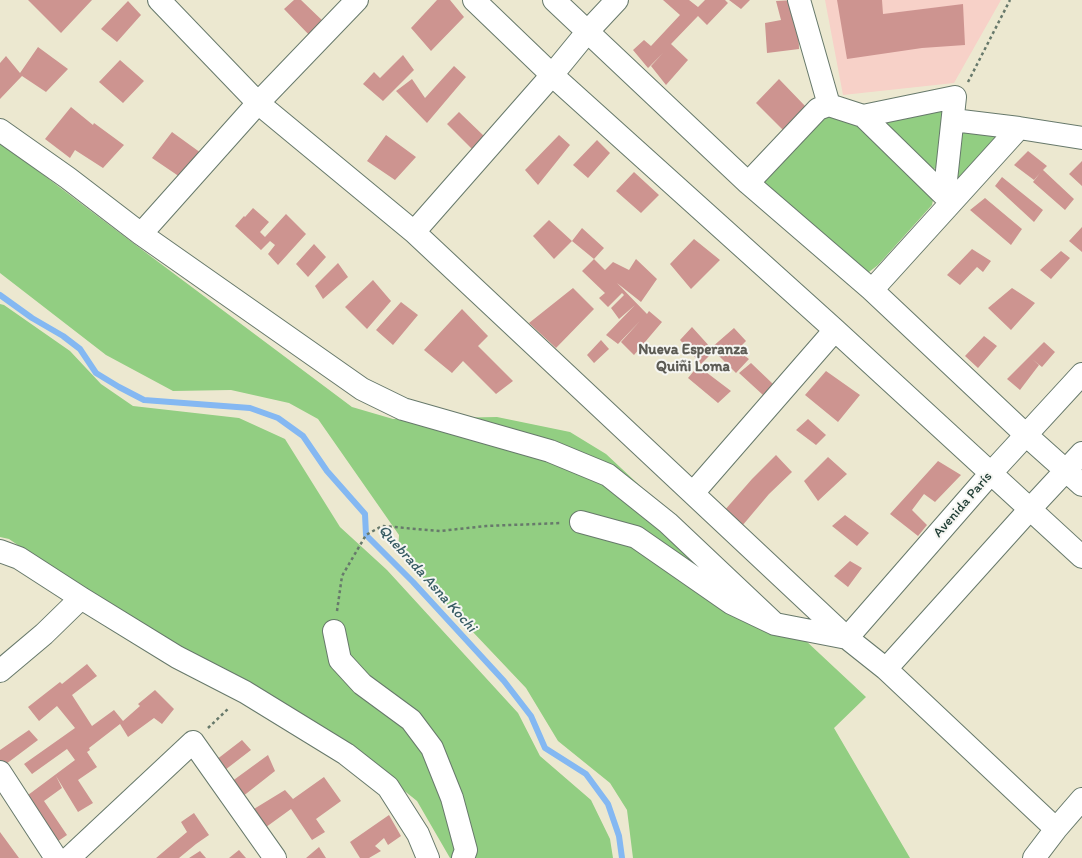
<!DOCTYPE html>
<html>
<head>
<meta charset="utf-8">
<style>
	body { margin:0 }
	canvas { display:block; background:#ece8d0 }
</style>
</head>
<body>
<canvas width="1082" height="858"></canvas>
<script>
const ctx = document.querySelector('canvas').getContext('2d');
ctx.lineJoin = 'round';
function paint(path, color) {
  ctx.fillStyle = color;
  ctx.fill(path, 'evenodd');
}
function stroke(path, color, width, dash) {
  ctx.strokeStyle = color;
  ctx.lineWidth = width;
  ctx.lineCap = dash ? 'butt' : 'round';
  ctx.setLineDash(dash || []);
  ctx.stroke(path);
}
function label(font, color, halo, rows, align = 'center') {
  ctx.font = font + ' Itim,sans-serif';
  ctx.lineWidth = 4;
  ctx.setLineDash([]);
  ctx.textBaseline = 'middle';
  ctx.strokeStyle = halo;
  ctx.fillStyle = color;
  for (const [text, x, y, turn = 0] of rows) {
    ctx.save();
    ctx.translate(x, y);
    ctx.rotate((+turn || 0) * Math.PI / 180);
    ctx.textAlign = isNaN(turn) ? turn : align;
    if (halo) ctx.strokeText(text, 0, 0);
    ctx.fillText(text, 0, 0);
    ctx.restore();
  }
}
const built = new Path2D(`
	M825,0H1001L954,83L843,95Z`);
const green = new Path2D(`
	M940,109L943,112L938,167L932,170L885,124L886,120Z
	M823,115L853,118L933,200L932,205L878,265L869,272L862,273L763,187L764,177Z
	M960,132L1001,133L954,183Z
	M0,142L137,246L352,407L393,419L497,417L570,432L606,454L866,697L834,728L910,858H633L627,810L610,783L558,741L526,688L398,553L399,535L318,419L289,403L231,390L173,391L106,355L0,273Z
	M0,304L4,305L70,351L101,384L133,406L239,418L285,439L340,527L387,570L518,713L540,756L591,800L610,839L613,858H450L417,801L340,739L76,585L9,539L0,537Z`);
const stream = new Path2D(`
	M0,295L32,318L63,336L80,349L96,373L119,387L144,400L250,408L278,418L303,436L327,471L365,514L366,535L413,582L504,681L531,716L545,748L586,774L608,804L619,836L622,858`);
const building = new Path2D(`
	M28,0H92L61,33Z
	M294,0H301L326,24L313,39L284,9Z
	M437,0H450L464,17L431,51L411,28Z
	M663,0H689L698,7L705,0H725L728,3L707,25L698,16L671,44L688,60L666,85L651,66L663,53L648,68L633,50L644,40L651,46L680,15Z
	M729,0H750L741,9Z
	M795,0L798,21L799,49L767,53L765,23L781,20L776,1Z
	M837,0H882L883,14L963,4L965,45L922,48L847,59Z
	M128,1L141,15L117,42L101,29Z
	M38,47L68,69L46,92L22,76L0,99V63L6,56L20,73Z
	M403,55L414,70L383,101L363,84L374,72L380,78Z
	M120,60L144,81L123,103L99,82Z
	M454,66L466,77L427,123L396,91L412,79L425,98Z
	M779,79L807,108L783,130L756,103Z
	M71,107L93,125L94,123L124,145L103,168L75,150L70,158L45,139Z
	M459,112L485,137L472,149L447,124Z
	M172,132L201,153L180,177L152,158Z
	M386,135L416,157L395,180L367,161Z
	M559,135L570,145L538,185L525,170Z
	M597,140L610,153L588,178L573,165Z
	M1028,151L1047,166L1043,170L1074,199L1065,210L1033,182L1040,173L1034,180L1014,165Z
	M1082,161V186L1069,174Z
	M634,172L659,195L641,213L616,191Z
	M1002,177L1043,210L1034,222L995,186Z
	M985,198L1022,229L1011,245L970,210Z
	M253,208L269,222L260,232L265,237L286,214L306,234L278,265L268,254L275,245L270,241L261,250L235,226L244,216L245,217Z
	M549,220L572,241L582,228L604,248L594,259L572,241L554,259L533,236Z
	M1082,227V252L1069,241Z
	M694,239L720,260L691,289L670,264Z
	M314,244L326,257L308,277L296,264Z
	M972,249L991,261L983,272L977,267L960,285L947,275Z
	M1061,251L1070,258L1051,279L1040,270Z
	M594,259L605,270L613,262L629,270L636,259L657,279L641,302L617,283L647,314L649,311L662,322L634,355L621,342L640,321L618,344L606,335L635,305L619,319L611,308L624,295L622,293L608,307L599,298L605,293L582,271Z
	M338,263L348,277L323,299L315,286Z
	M373,280L391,301L367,329L345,307Z
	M573,288L594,309L556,348L529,323Z
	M1012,288L1035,303L1011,330L988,308Z
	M401,302L418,315L393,345L376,330Z
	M462,309L488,336L478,346L513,381L496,394L463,361L452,373L424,350Z
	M692,327L711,348L734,328L746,341L737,350L749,359L736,373L714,351L701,364L680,340Z
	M984,336L997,346L978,368L965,356Z
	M601,340L609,349L594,363L587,355Z
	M1044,342L1055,352L1042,367L1032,359L1039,365L1020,390L1007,379Z
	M751,363L773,384L763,395L739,373Z
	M698,366L731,391L718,403L688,378Z
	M826,371L860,395L838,422L805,395Z
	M808,419L826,435L816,445L796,430Z
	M776,455L792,472L769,494L742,526L724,511L752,479Z
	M828,457L847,474L818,501L804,481Z
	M938,461L961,475L935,502L924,494L912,510L927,525L918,536L890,514Z
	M845,515L869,533L857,546L832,526Z
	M850,561L862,568L848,587L834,576Z
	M87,664L97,676L72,695L92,726L114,710L123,721L140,706L138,704L155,690L174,709L162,724L154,718L128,737L120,724L89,748L90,750L87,752L97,767L78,780L93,803L78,812L56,776L62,788L44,801L67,835L54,844L24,798L75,760L67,749L32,774L24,764L75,728L57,706L39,721L28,707L60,682L62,684Z
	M29,730L38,740L2,767L0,763V750Z
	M242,740L251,750L225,770L216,760Z
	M268,755L275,771L242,797L231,782Z
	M324,777L341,801L316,819L325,832L312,840L291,809L262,830L249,812L285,790L293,799Z
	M194,813L209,835L196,844L179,858H156L187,832L181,822Z
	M389,815L401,836L388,845L384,838L375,846L381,851L369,858H360L350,842Z
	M0,832L19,858H0Z
	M319,847L326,858H306Z
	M239,850L246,858H229Z
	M200,851L206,858H189Z`);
const path = new Path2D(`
	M968,82L1010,0
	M337,611L342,576L366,535L382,526L440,531L486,526L561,523
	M208,728L229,708`);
const minor = new Path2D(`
	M159,0L258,103L414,232L847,638L886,669L1056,829
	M474,0L552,75L835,330L1082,557
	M554,0L748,183L872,290L1026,435L1082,485
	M799,0L829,105L863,116L955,97L946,180L951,202
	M863,116L951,202
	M953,120L1019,128L1082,138
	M0,130L68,178L141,234L362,389L403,409L550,451L608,475L668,523L775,624
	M748,183L818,109L829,105
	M414,232L552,75L588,31L617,0
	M141,234L258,103L357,0
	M872,290L1019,128
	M693,493L835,330
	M581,522L636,537L731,603L775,624L847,638L991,473L1082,374
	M0,551L19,558L81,598L177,657L245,692L346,754L388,787L418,834L428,858
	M334,631L340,660L362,684L411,720L432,748L452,798L466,850L463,858
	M886,669L1030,509L1082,453
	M0,671L44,634L81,598
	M0,772L56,858
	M69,858L193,742L275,858
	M1034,858L1056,829L1082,799`);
const streetNames = [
	["Avenida París",963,505,-49]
];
const neighbourhoodNames = [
	["Nueva Esperanza",693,350],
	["Quiñi Loma",693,367]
];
const waterNames = [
	["Quebrada Asna Kochi",427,579,48]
];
paint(built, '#f7d1c8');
paint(green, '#92ce82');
stroke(stream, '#84b8f2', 6);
paint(building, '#cd9490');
stroke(minor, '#67796b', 24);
stroke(path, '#67796b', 2.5, [3, 3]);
stroke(minor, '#fff', 22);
label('14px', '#1f3d34', '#f6f6f2', streetNames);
label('bold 15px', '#5c5b54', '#f6f6f2', neighbourhoodNames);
label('italic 15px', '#385c64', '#f6f6f2', waterNames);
</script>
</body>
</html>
